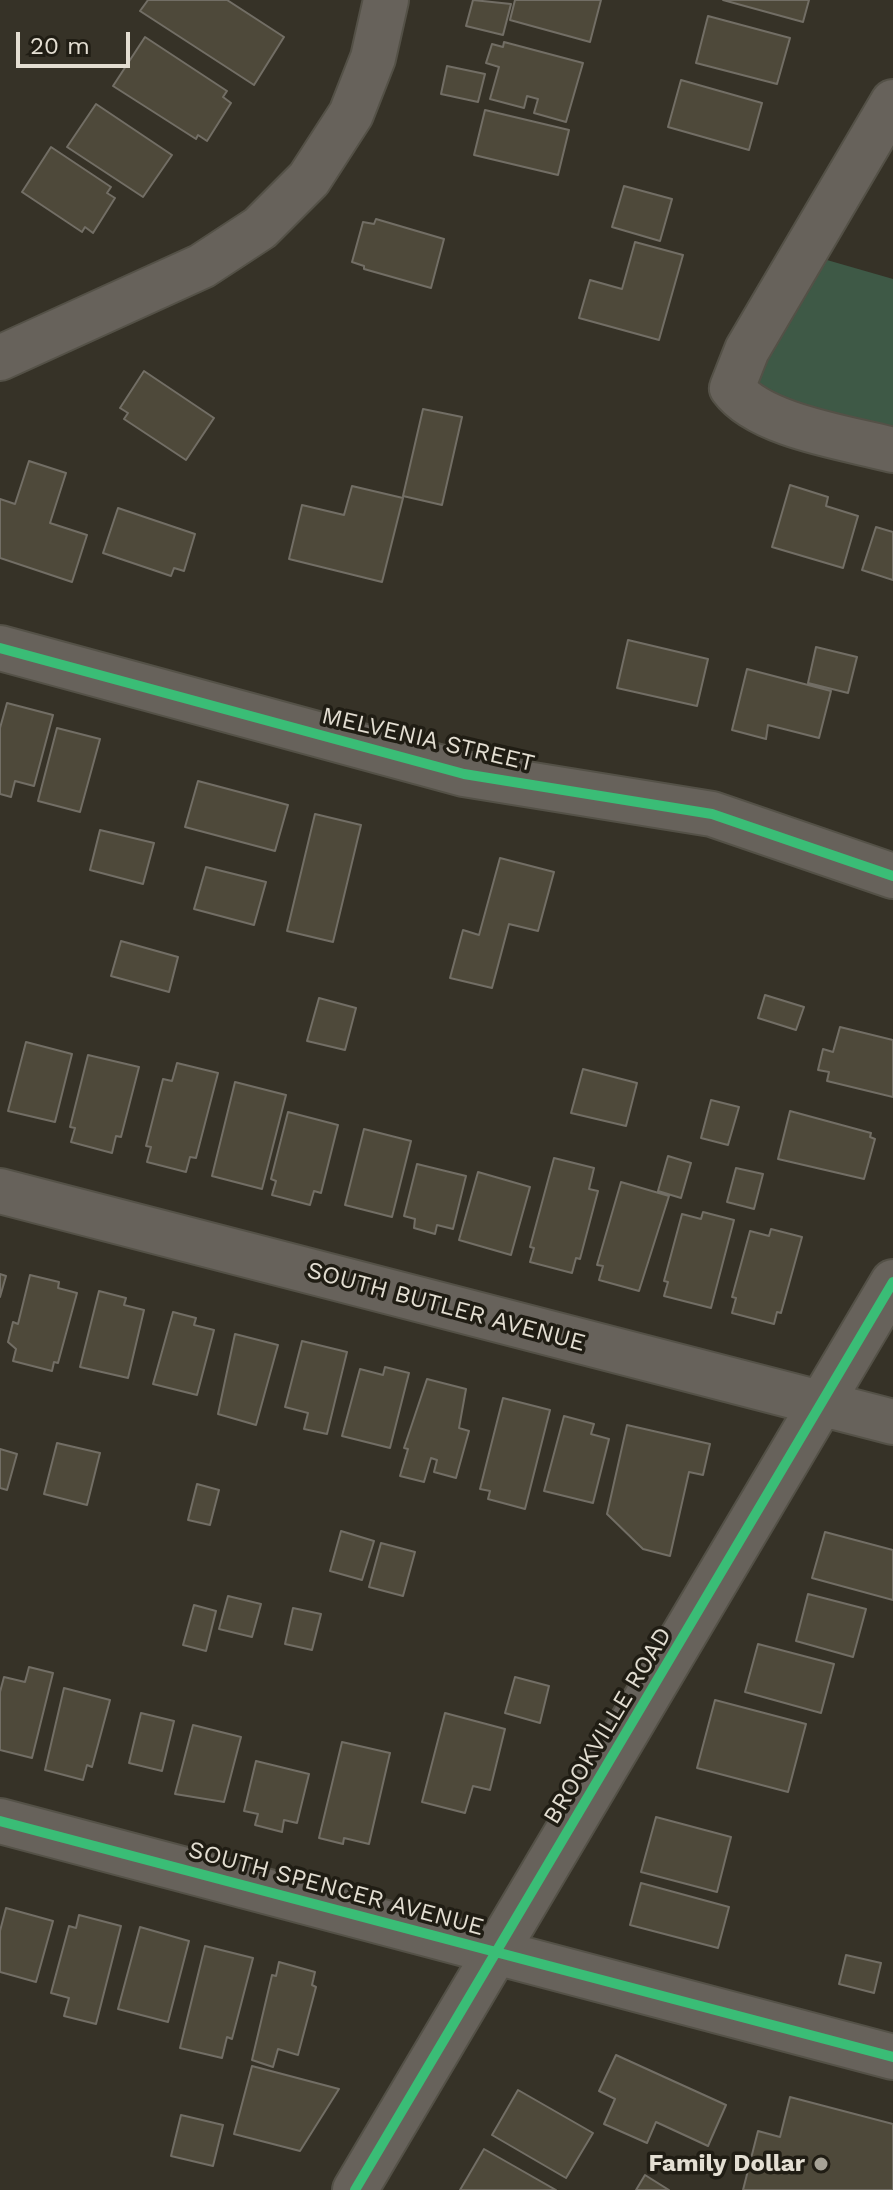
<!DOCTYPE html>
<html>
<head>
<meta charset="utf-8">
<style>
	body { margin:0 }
	#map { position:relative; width:893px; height:2190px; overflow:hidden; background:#363227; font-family:"Work Sans",sans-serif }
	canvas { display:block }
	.scale { position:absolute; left:16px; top:32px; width:114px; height:36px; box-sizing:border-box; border:4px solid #e3ded2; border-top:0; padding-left:10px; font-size:24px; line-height:28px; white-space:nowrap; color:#e3ded2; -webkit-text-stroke:6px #201d14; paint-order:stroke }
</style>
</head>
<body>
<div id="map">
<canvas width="893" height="2190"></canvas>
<div class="scale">20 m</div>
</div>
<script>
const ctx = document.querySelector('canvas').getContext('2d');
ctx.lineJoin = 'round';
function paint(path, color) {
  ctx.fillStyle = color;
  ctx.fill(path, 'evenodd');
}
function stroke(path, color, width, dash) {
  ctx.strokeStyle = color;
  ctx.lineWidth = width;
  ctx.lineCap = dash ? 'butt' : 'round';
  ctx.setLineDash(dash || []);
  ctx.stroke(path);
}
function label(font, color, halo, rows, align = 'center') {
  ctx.font = font + ' "Work Sans",sans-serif';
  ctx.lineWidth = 7;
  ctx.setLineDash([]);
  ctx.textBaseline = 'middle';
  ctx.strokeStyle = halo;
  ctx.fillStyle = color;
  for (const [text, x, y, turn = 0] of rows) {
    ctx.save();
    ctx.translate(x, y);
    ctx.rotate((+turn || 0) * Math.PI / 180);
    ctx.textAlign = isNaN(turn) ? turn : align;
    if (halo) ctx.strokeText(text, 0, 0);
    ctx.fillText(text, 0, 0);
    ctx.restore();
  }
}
const green = new Path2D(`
	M820,258L893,279V437L772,406L757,382L756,370Z`);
const building = new Path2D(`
	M148,0H227L284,37L254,85L140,11Z
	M473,0L511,4L503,35L466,26Z
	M515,0H601L590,42L510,20Z
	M723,0H809L803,22Z
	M708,16L790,38L777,84L696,63Z
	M145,37L227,91L223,97L231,103L207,141L198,135L196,139L113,86Z
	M504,42L583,63L566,122L534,113L538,99L527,96L524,108L490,99L499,67L486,63L492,44L503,47Z
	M447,66L485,74L478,102L441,94Z
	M681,80L762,103L749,150L668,127Z
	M96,104L172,155L143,197L67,147Z
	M485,110L569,130L558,175L474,155Z
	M51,147L111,187L107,193L115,198L93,233L85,227L82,232L22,192Z
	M624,186L672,199L660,241L612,227Z
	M376,219L444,239L431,288L364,269V266L352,262L363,222L374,224Z
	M635,242L683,255L659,340L579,318L590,280L622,289Z
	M144,371L214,418L186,460L124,419L128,413L120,408Z
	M423,409L462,417L442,505L403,496Z
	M29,461L66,473L50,523L87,535L72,582L0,558V499L15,504Z
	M790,485L828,497L826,506L858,516L843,568L772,547Z
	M352,486L403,498L382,582L289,559L302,505L344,515Z
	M118,508L195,534L184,571L174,568L171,576L103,553Z
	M876,527L893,532V580L862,570Z
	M628,640L708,659L697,706L617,688Z
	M816,647L857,657L848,693L808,683Z
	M747,669L831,691L819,738L768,725L766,739L732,730Z
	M7,703L53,715L34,786L15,781L11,797L0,794V728Z
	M57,728L100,739L80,812L38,801Z
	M198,781L288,805L275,851L185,827Z
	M315,814L361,825L333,942L287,931Z
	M100,830L154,843L143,884L90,870Z
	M500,858L554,872L538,931L509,924L492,988L450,978L463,930L479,935Z
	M206,867L266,882L254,925L194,909Z
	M121,941L178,957L169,992L111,976Z
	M765,995L804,1007L796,1030L758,1018Z
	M319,998L356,1008L345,1050L307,1041Z
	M840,1027L893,1040V1097L827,1081L829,1072L818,1070L823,1049L833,1052Z
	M26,1042L72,1054L55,1122L8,1111Z
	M88,1055L139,1067L121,1137L116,1136L112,1153L71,1142L75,1128L70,1127Z
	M177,1063L218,1073L196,1158L190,1157L186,1172L147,1162L151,1147L146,1146L163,1079L172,1081Z
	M583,1069L637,1083L626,1126L571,1113Z
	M235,1082L286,1095L262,1189L212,1176Z
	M711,1100L739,1107L728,1145L701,1138Z
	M790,1111L871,1133L870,1137L875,1139L864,1179L778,1159Z
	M288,1112L338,1125L321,1193L314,1191L310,1205L272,1195L276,1181L271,1179Z
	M364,1129L411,1141L392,1217L345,1205Z
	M668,1156L691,1163L681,1198L658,1191Z
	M554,1158L594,1168L589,1189L598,1191L580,1259L576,1258L572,1273L530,1262L534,1248L530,1247Z
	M417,1164L466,1176L453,1229L437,1225L435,1234L414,1228L415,1219L404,1216Z
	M736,1168L763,1174L754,1209L727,1202Z
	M478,1172L530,1187L511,1255L459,1240Z
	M621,1182L669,1196L639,1291L599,1280L603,1266L597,1265Z
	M703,1212L734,1220L711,1308L664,1296L668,1282L664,1281L682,1214L701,1219Z
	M771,1229L802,1237L781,1313L777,1312L774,1324L732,1313L736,1298L732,1297L750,1231L769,1236Z
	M0,1274L6,1276L0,1297Z
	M30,1275L59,1282L58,1288L77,1293L58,1363L54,1362L52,1371L13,1361L16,1349L8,1342L13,1322L18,1324Z
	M99,1291L126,1298L124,1305L144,1310L128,1378L80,1367Z
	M173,1312L196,1318L194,1325L214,1330L197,1395L153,1384Z
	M235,1334L278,1345L256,1425L218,1414Z
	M302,1341L347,1352L327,1434L304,1429L308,1413L285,1407Z
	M385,1367L409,1373L390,1448L342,1436L360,1369L383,1375Z
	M427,1379L466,1389L459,1428L469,1431L456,1478L434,1472L437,1460L431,1458L424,1482L400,1476L408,1449L404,1448Z
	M503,1398L550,1410L525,1509L488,1499L490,1491L480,1489Z
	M564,1416L594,1424L591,1434L609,1439L593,1503L544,1491Z
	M627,1425L710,1444L703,1475L689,1472L670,1556L643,1549L607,1514Z
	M57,1443L100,1453L87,1505L44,1494Z
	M0,1449L17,1454L7,1490L0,1488Z
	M197,1484L219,1490L210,1525L188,1520Z
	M341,1531L374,1541L362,1580L330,1571Z
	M825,1532L893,1550V1600L812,1578Z
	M381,1543L415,1552L403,1596L369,1587Z
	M808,1594L866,1609L853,1657L796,1641Z
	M228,1596L261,1604L252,1637L219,1629Z
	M194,1605L216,1611L206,1651L183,1645Z
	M293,1608L321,1614L312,1650L285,1644Z
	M758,1644L834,1664L821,1713L745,1692Z
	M29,1667L53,1673L32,1758L0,1750V1692L4,1677L25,1682Z
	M515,1677L549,1686L540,1723L505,1713Z
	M64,1688L110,1700L92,1767L87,1765L83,1780L45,1770Z
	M715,1700L806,1724L788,1792L697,1768Z
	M141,1713L174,1721L162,1771L129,1763Z
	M445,1713L505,1729L490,1790L473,1786L465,1813L422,1802Z
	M193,1725L241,1737L224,1802L175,1794Z
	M342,1742L390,1753L369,1844L344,1838L343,1844L319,1838Z
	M256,1761L309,1774L297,1823L284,1820L282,1832L255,1825L258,1814L244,1811Z
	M656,1817L731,1837L717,1892L641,1872Z
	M641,1883L729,1907L718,1948L630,1925Z
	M6,1908L53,1921L36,1982L0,1972V1931Z
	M79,1915L121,1926L96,2024L64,2016L69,1998L51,1993L69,1926L76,1928Z
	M140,1927L189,1941L168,2022L118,2009Z
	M205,1946L253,1958L232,2039L227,2037L222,2058L180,2048Z
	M846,1955L881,1963L874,1993L839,1984Z
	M279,1962L315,1972L312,1985L316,1987L298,2055L278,2049L273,2067L252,2060L272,1975L276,1976Z
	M616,2055L726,2105L708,2146L656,2122L647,2143L604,2124L615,2099L599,2091Z
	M252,2066L339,2089L300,2151L234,2134Z
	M518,2090L593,2133L566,2178L492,2135Z
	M790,2097L893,2124V2190H743L758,2131L780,2137Z
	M181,2115L223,2125L213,2166L171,2156Z
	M484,2149L556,2190H460Z
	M645,2175L669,2190H636Z`);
const minor = new Path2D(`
	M893,102L747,350L732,388C760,426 848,438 893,450
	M0,358L202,266L260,228L309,179L351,114L373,58L386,0
	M0,648L464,774L712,814L893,876
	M0,1191L893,1422
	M0,1821L893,2057
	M355,2190L893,1282`);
const cycleway = new Path2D(`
	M0,648L464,774L712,814L893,876
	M0,1821L893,2057
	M355,2190L893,1282`);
const markers = [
	[821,2164,8,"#a6a296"]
];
const streetNames = [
	["MELVENIA STREET",428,740,13],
	["SOUTH BUTLER AVENUE",446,1307,15],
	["BROOKVILLE ROAD",608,1726,-59],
	["SOUTH SPENCER AVENUE",336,1889,15]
];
const poiNames = [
	["Family Dollar",805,2164]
];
paint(green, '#3e5946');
paint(building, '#4e493a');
stroke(building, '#726e65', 2);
stroke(minor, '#545147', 48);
stroke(minor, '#67625b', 44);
stroke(cycleway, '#3abd76', 10);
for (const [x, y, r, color] of markers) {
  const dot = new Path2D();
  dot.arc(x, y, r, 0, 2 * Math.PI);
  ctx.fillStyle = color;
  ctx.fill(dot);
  stroke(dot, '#201d14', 3);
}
label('24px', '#e3ded2', '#201d14', streetNames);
label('bold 24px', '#e3ded2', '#201d14', poiNames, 'right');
</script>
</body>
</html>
